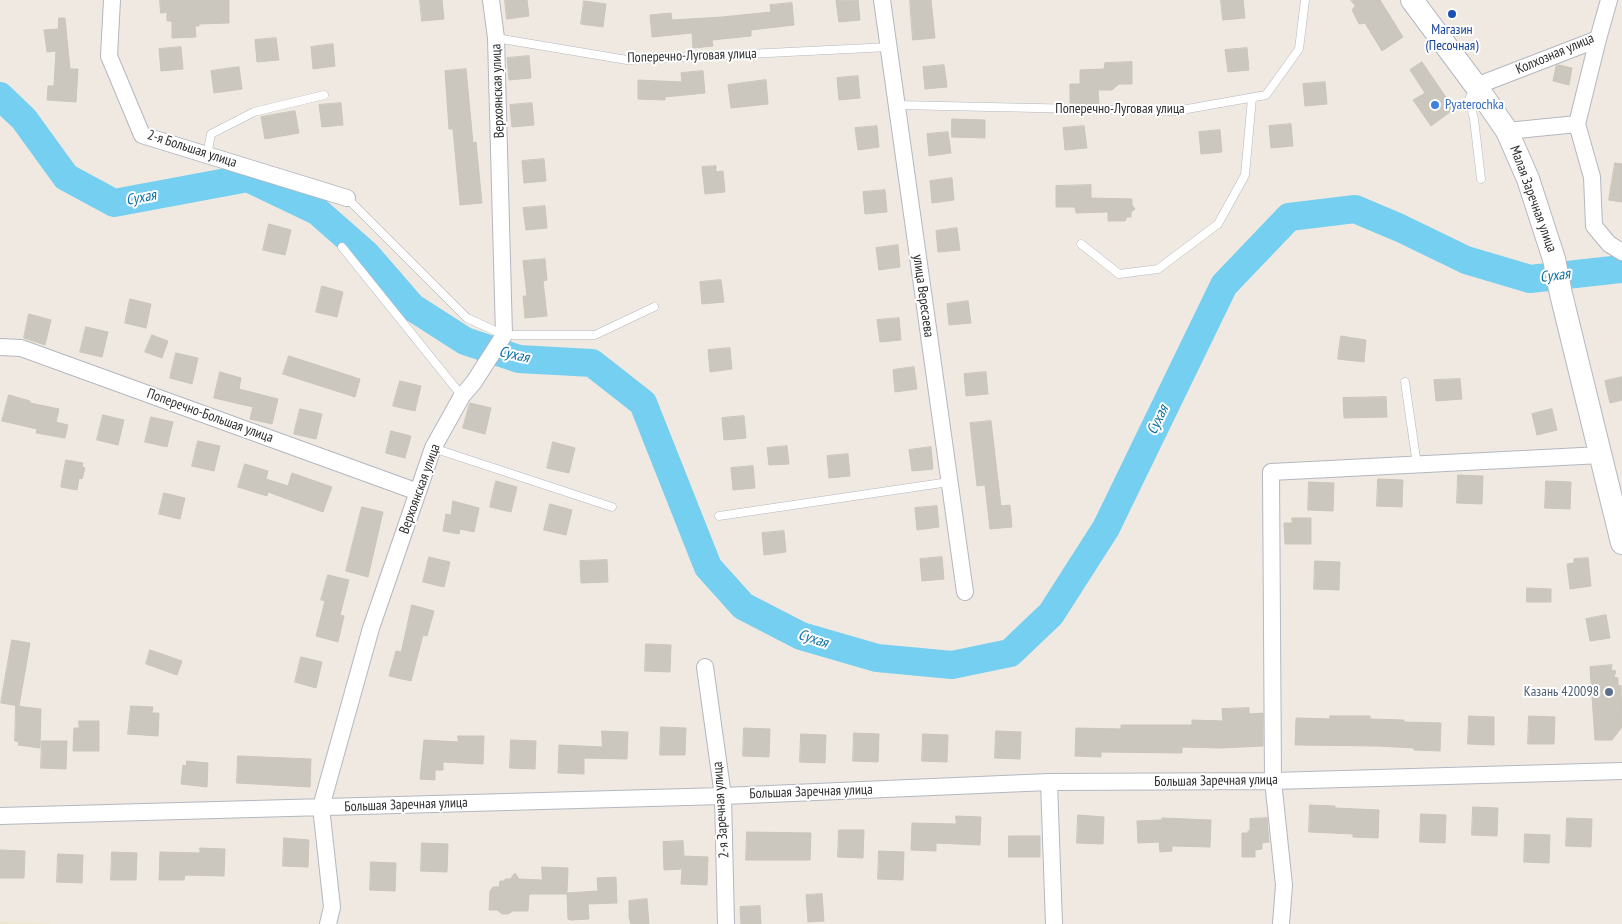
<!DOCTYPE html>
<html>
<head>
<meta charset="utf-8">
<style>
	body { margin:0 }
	canvas { display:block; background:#efe9e1 }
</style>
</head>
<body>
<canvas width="1622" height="924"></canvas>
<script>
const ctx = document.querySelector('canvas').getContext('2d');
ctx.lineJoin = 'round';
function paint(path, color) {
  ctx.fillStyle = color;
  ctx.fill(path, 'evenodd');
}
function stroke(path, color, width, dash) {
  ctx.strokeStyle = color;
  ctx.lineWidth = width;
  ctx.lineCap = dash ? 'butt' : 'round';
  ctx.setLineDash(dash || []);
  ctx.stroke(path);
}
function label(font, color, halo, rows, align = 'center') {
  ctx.font = font + ' "PT Sans Narrow",sans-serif';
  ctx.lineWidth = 4;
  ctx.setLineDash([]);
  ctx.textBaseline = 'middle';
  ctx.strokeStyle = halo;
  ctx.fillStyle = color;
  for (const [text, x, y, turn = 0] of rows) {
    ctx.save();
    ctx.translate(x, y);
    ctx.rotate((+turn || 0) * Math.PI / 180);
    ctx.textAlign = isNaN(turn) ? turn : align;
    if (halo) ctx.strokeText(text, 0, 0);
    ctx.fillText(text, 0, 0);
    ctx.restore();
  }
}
const education = new Path2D(`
	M0,921L57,924H0Z`);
const river = new Path2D(`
	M0,96L24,119L66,177L114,203L248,178L317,211L366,254L412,307L465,341L519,359L592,363L643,403L708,567L743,606L801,636L877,658L952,665L1010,653L1051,614L1106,528L1224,285L1289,217L1355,209L1400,228L1466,260L1530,279L1622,269`);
const building = new Path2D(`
	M160,0H229V23L199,24V26H195L196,37L172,38V21H167V12L161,13Z
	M420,0H442L444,19L422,21Z
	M505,0H527L529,16L507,19Z
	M858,0L860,20L839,22L836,1Z
	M910,0H931L935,38L913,40Z
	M1221,0H1243L1245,18L1223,20Z
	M1351,0H1380L1403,37L1382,51L1365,23L1359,24L1352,10L1355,6Z
	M584,1L606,4L603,27L581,24Z
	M792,3L794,25L751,30V36L712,40L713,46L693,48L692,33L652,37L650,15L671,13L672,20L722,17L771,12L770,5Z
	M59,18H65L70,69H78L76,102L47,100L48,86H54L56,51L47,52L44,30L58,29Z
	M276,38L279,60L257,62L255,40Z
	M333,44L335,66L313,69L311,47Z
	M181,47L183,69L161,71L159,49Z
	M1247,48L1249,70L1228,72L1225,50Z
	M529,56L531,78L509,80L507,58Z
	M1132,62V84H1119L1112,90H1098L1099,104L1070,103V84H1080V70L1104,69L1105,63Z
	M1422,62L1454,109L1431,126L1413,100L1425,93L1410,70Z
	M944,65L947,87L925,89L923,67Z
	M1559,65L1572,68L1569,85L1553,81L1556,66Z
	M239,67L242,89L214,93L211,71Z
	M466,69L473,143L476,142L482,203L460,205L453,129H449L445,71Z
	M703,71L705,93L665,97V100L638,99V80L682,82L681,73Z
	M858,76L860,98L839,100L837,78Z
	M766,80L768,104L731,108L728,85Z
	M1325,82L1327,104L1305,106L1303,84Z
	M341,103L343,125L322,127L319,105Z
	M532,103L534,125L512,127L510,105Z
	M295,111L299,133L265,139L261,117Z
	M952,119L985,120V138L952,137Z
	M1291,124L1293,146L1271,148L1269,126Z
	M877,126L879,147L858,150L855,128Z
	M1084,126L1087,148L1065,150L1063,128Z
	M1220,130L1222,152L1201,154L1199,132Z
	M948,132L951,153L929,156L927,134Z
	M544,159L546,181L524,183L522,161Z
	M1615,163L1622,164V202L1609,200Z
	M716,166V172L723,171L725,192L705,194L702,167Z
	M952,178L954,200L932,203L930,181Z
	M1091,185V198L1132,199V205L1135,209L1131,212V217H1127L1125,221H1108V212L1076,213L1075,207H1056V186Z
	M885,190L887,212L865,214L863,192Z
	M545,206L547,228L526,230L523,208Z
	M269,224L291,230L285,255L263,250Z
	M957,228L960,250L938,252L936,231Z
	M898,245L900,267L879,270L876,248Z
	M545,259L547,280L543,281L547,316L525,318L523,296H527L523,261Z
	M721,280L724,302L702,304L700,282Z
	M322,286L343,292L337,317L316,312Z
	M130,299L151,304L146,328L125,323Z
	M968,301L971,323L949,325L947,304Z
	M29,314L51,320L45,345L24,338Z
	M899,318L901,340L880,342L877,320Z
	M86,327L108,332L102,357L80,352Z
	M152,335L168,341L162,358L145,352Z
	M1341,336L1366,340L1364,362L1338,359Z
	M730,348L732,369L710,372L708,350Z
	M176,353L198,358L192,384L170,378Z
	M289,356L360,379L355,397L283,374Z
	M914,367L917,389L895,392L893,370Z
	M220,372L241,378L239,389L278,399L272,424L250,419L253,407L214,398Z
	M986,372L988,394L966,396L964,374Z
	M1622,377V400L1610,403L1605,381Z
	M1460,379L1462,399L1436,401L1434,380Z
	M400,381L421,386L415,411L393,406Z
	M9,395L30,401V403L59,409L56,422L68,425L65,438L36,433L37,429L2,421Z
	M1386,397L1387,417L1344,418L1343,398Z
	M470,403L491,408L485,434L463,428Z
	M300,409L322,414L316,439L294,434Z
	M1552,409L1557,430L1537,435L1532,414Z
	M103,415L124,420L118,445L97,440Z
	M744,416L746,438L724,440L722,418Z
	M151,417L173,422L167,447L145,442Z
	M991,421L1001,506L1010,505L1012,527L990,529L985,485L977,486L970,423Z
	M391,431L411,436L405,458L386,453Z
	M198,441L220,446L214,471L192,466Z
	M553,442L575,448L569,473L547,468Z
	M787,446L789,464L769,465L767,448Z
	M931,447L933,469L912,471L909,450Z
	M848,454L850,476L829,478L827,456Z
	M66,460L83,463L82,467L85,468L82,479L79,478L77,490L61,487Z
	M245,464L268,471L266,479L288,486L292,473L332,487L323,512L268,492L267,496L238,487Z
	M753,466L755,488L733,490L731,468Z
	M1458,475L1483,476L1482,504L1457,503Z
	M1378,479L1403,480L1402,507L1377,506Z
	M496,481L517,487L511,512L490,507Z
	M1546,481L1571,482L1570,509L1545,508Z
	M1309,482L1334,483L1333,511L1308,510Z
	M164,493L185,498L180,519L159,514Z
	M453,501L479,508L474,532L460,529L459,534L443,531L446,514L451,515Z
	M550,504L572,510L566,535L544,530Z
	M937,506L939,527L917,530L915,508Z
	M362,507L383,512L368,577L346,571Z
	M1292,518H1311V544H1285L1284,523H1292Z
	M784,531L786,552L764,555L762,533Z
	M429,557L450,562L444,587L423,582Z
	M942,557L944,579L922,581L920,559Z
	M1588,558L1591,586L1570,589L1567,564L1574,563V559Z
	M607,560L608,582L581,583L580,561Z
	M1315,561L1340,562L1339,590L1314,589Z
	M328,575L349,580L340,615L344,616L338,642L316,636L325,601L321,600Z
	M1527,588L1551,589V602H1527Z
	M412,605L434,611L427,636L423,635L411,681L389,676L396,651L401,652Z
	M1606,615L1610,638L1590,641L1586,619Z
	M12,640L30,643L19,706L1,703Z
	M646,644L671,645L670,672L645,671Z
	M150,650L182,661L177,675L146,664Z
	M301,657L322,662L316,688L295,682Z
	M1612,665L1611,670L1616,671L1614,677L1618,678V685L1621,686L1622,727L1612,740H1595L1590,667Z
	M16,706L41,709L40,748L18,745L19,742L15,741Z
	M131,706L153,707L152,713H159L158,736L128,734Z
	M1249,708V714L1263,713V746L1221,748L1182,747V753L1101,752V757L1075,756L1076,728L1121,729V725H1192V720L1223,721L1222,709Z
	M1330,716H1370V719L1404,720V722L1441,723L1440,751L1414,750V748L1378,746L1295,745L1296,718L1330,719Z
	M1469,716L1494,717V745L1468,744Z
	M1529,716L1555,717L1554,744H1528Z
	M79,721H99V751H73L74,728H79Z
	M661,727L686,728L685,755H660Z
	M744,728L770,729L769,757L743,756Z
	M602,731L628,732L627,759L584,758V774L558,773L559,745L602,747Z
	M996,731L1021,732L1020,759L995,758Z
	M854,733L879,734L878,762L853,761Z
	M801,734L826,735L825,763L800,762Z
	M923,734L948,735L947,762L922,761Z
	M458,736H484L483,764L443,762V770H435V780L420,779L424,740L458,742Z
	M511,740L536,741L535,769L510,768Z
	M42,741H67L66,769L41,768Z
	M238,756L311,759L310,787L237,783Z
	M187,761L208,763L207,787L181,784L183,765L186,766Z
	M1310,805L1335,806V808L1379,810L1378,838L1353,837V834L1309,832Z
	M1473,807L1498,808L1497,836L1472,835Z
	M1421,814L1446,815L1445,843L1420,842Z
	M1078,815L1104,817L1103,844L1077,843Z
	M956,816L981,817L980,845L936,843V851L911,850L912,823L956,824Z
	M1162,818L1211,820L1210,847L1172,846V851L1160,852L1159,842L1138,843L1137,821L1162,820Z
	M1267,818L1269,842L1262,843V849L1255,850V857H1242V833H1248V831H1250V819Z
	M1567,818L1592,819L1591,847L1566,846Z
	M839,830H864L863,858L838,857Z
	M747,832L811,833L810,860H746Z
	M1525,834L1550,835L1549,863L1524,862Z
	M1009,836H1040V857H1009Z
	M284,838L309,840L308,867L283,866Z
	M683,841L684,856L708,857L707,885L681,884L682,869L664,870L663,842Z
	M422,843L448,844L447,872L421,871Z
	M200,848L225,849L224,876L185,875L184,880H159L160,852L200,853Z
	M0,850L25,851L24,878H0Z
	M879,851L904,852L903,880L878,879Z
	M112,852L137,853L136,880H111Z
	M58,854L83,855L82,883L57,882Z
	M371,862L396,863L395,891L370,890Z
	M542,867L568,868L567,893L598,891L597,878L616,877L617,903L588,904L589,919L571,920L568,919L567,894H529L528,911H513L508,914H502L497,910H489L490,891L493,887H499L500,881H505V879H510L515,873L519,879L542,880Z
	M822,894L824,921L808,922L806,895Z
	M647,899L649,924H631L629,917V901Z
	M760,906L761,924H741L740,907Z`);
const service = new Path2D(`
	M496,38L627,60L889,47
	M1475,88L1469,99L1474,119L1481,179
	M897,105L1176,111L1266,95L1299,49L1305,0
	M207,155L211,134L254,112L324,95
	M347,198L467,318L504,335H595L654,307
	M1081,244L1119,274L1158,269L1218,224L1245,175L1252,98
	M342,247L462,396
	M1405,382L1417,465
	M433,448L612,507
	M719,516L949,482`);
const minor = new Path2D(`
	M112,0L109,56L142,135L347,198
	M882,0L965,592
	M1598,39L1577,124L1592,177L1594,226L1609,244L1622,252
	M1476,86L1598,39L1609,0
	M1507,131L1577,124
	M0,347L21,348L418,492
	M705,667L723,796L726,924
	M1049,782L1054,924
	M0,816L723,796L1049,782L1273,781L1622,771
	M328,924L332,907L321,807L371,628L433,448L462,396L474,382L504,335L496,38L491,0
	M1281,924L1284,885L1273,781L1271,472L1601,455`);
const secondary = new Path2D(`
	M1412,0L1476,86L1507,131L1528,179L1554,259L1561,294L1622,543`);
const markers = [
	[1452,14,5,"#1a4fb4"],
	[1435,105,5,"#3f7fe0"],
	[1609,692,5,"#5c6f8a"]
];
const transitNames = [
	["Магазин",1452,30],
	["(Песочная)",1452,46]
];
const streetNames = [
	["Колхозная улица",1555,54,-23],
	["Поперечно-Луговая улица",692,56,-2],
	["Верхоянская улица",498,91,-92],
	["Поперечно-Луговая улица",1120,109],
	["2-я Большая улица",192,149,18],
	["Малая Заречная улица",1533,199,70],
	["улица Вересаева",923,296,82],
	["Поперечно-Большая улица",210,416,20],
	["Верхоянская улица",420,489,-70],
	["Большая Заречная улица",1216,781,-1],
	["Большая Заречная улица",811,792,-2],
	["Большая Заречная улица",406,805,-2],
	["2-я Заречная улица",721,810,-94]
];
const shopNames = [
	["Pyaterochka",1445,105]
];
const serviceNames = [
	["Казань 420098",1599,692]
];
const waterNames = [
	["Сухая",141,198,-11],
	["Сухая",1555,276,-7],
	["Сухая",514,355,13],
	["Сухая",1158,420,-64],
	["Сухая",813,639,18]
];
paint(education, '#f0e6d1');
stroke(river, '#75cff0', 28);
paint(building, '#cbc7bf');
stroke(building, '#cbc5ba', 1);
stroke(service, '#b4b7c1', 9);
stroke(minor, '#b4b7c1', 18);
stroke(secondary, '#b4b7c1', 24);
stroke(service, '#fff', 8);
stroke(minor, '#fff', 16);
stroke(secondary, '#fff', 22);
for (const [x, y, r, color] of markers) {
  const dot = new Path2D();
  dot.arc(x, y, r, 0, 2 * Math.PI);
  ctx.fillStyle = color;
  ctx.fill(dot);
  stroke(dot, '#fff', 2);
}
label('14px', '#164399', '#fff', transitNames);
label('14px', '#2e2e2e', '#fff', streetNames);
label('14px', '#366cbe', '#fff', shopNames, 'left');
label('14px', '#4e5e75', '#fff', serviceNames, 'right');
label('italic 15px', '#0d6fa3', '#fff', waterNames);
</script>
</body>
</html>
